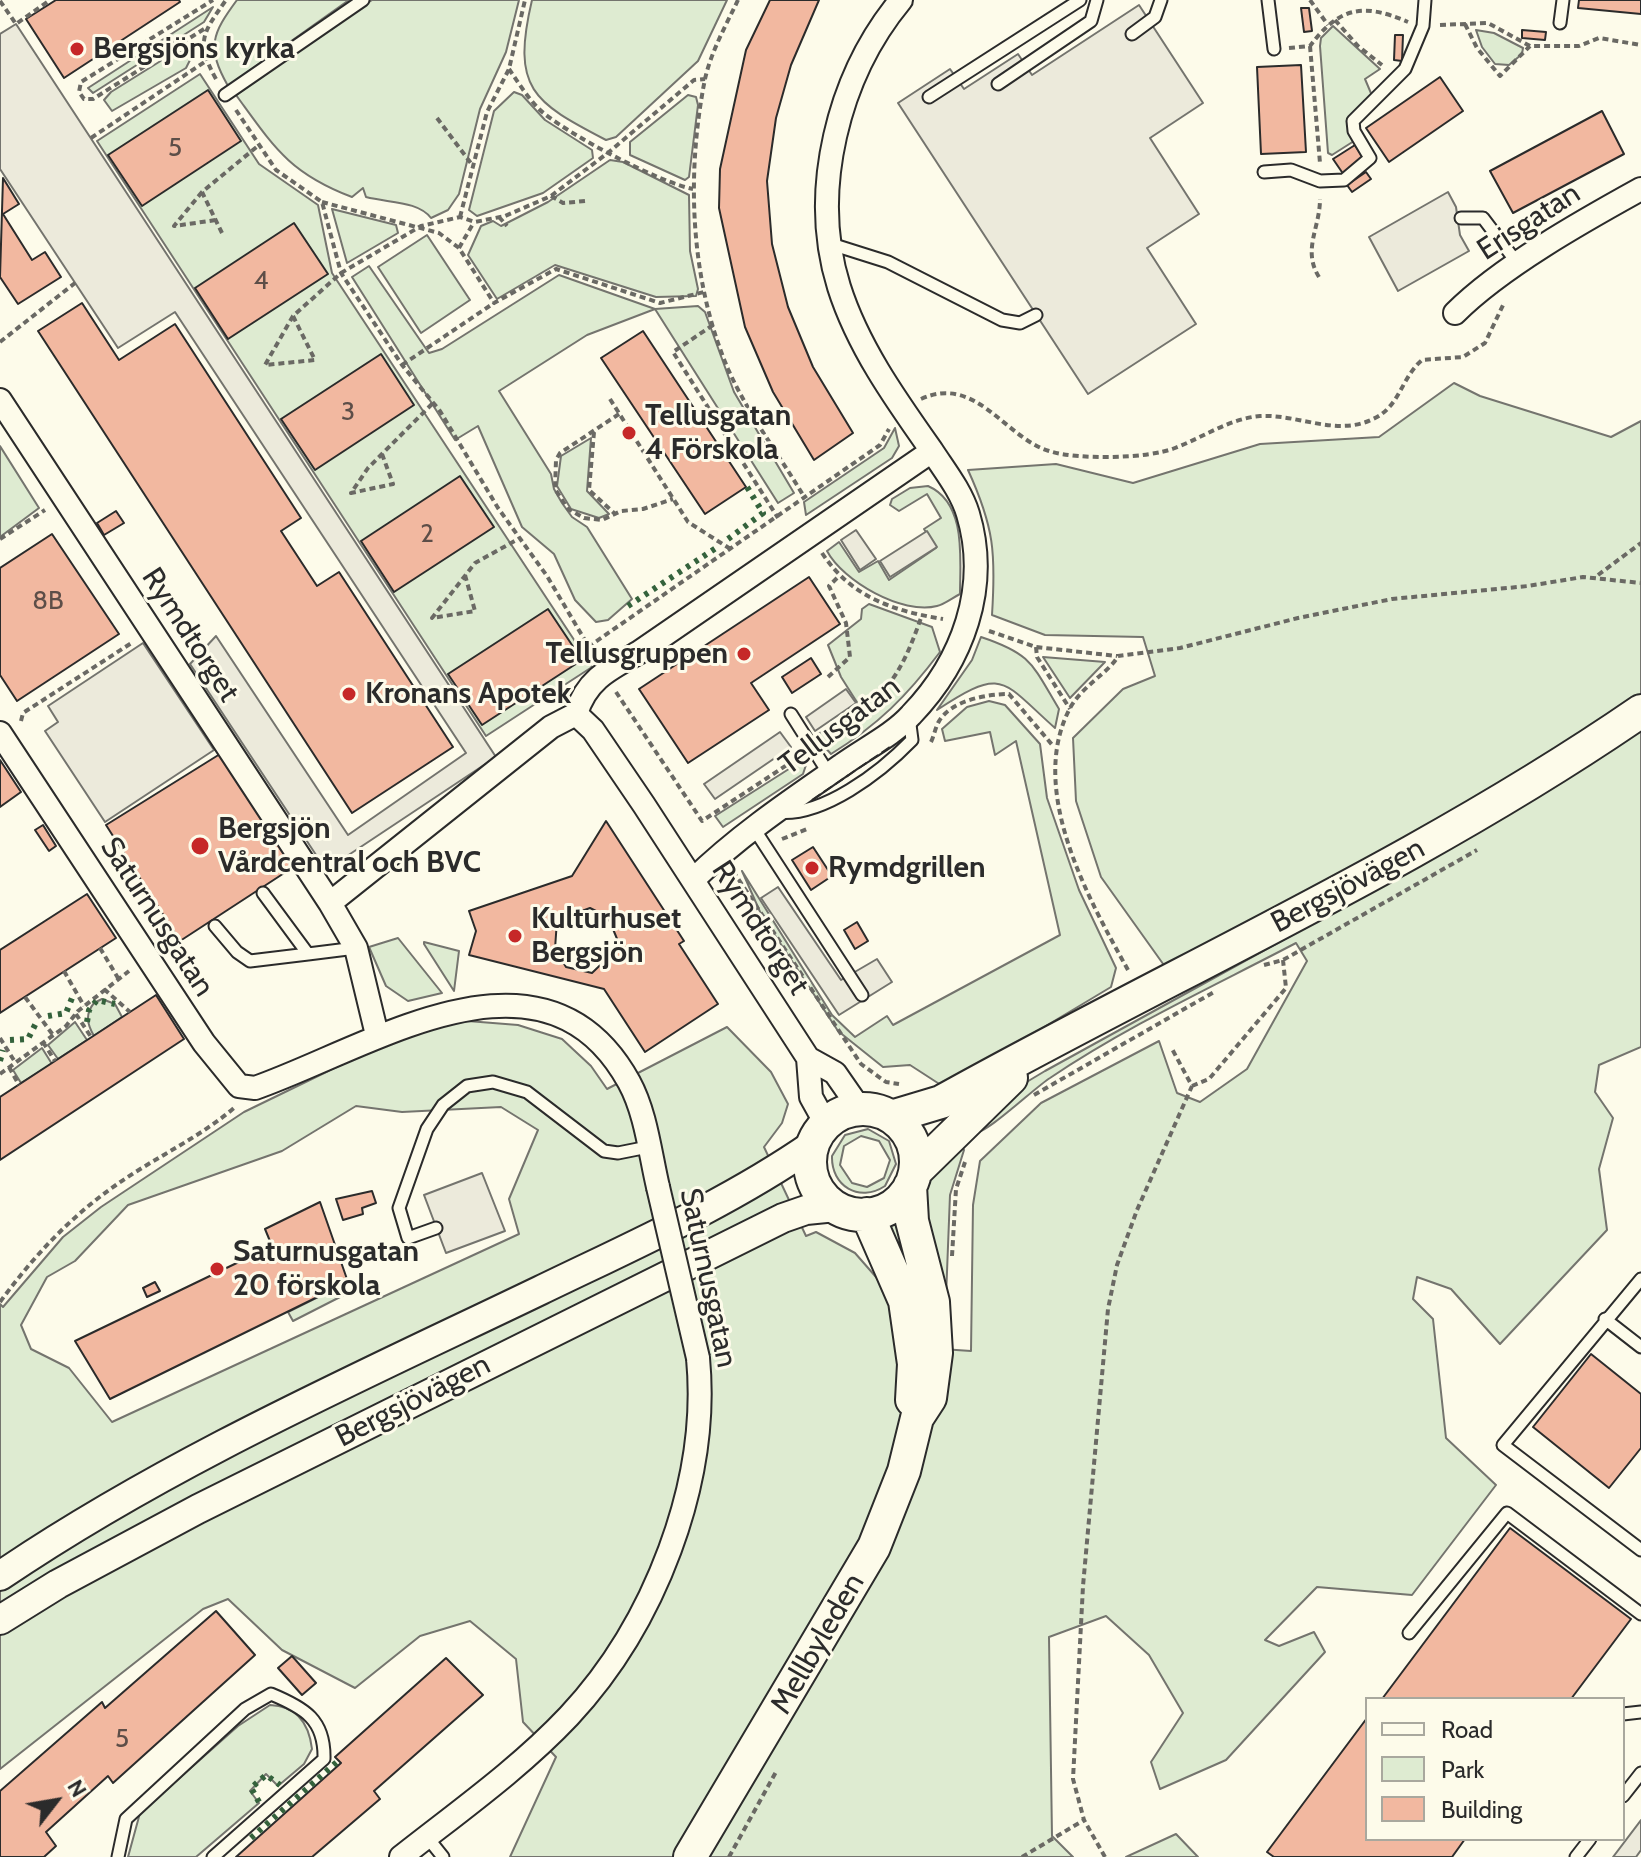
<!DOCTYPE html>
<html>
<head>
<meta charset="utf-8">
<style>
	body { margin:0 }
	#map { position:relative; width:1641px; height:1857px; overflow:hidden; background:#fdfbea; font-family:Cabin,sans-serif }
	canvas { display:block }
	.legend { position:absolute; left:1365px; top:1697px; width:260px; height:144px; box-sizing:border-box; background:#fdfbea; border:2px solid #a9a89e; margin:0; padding:10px 14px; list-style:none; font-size:24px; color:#2b2b2b }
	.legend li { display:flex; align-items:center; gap:16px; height:40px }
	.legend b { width:40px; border:2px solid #a9a89e }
	.north { position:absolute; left:16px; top:1761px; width:80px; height:80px; -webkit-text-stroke:6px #fdfbea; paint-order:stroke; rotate:59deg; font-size:22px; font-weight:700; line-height:32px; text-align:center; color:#2b2b2b }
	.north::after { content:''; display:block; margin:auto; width:28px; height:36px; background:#2b2b2b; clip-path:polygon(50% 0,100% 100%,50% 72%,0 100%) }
</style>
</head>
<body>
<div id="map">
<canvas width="1641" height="1857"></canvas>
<ul class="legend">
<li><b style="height:10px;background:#fdfbea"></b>Road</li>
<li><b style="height:22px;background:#deebd1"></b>Park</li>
<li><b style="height:22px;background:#f2b8a0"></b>Building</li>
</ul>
<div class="north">N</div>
</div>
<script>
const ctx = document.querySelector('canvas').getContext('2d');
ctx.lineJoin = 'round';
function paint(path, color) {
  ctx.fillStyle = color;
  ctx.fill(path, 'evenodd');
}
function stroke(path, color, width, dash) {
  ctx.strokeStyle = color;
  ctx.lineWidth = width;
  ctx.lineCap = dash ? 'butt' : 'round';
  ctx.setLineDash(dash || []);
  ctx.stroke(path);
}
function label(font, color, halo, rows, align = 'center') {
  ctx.font = font + ' Cabin,sans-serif';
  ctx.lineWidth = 6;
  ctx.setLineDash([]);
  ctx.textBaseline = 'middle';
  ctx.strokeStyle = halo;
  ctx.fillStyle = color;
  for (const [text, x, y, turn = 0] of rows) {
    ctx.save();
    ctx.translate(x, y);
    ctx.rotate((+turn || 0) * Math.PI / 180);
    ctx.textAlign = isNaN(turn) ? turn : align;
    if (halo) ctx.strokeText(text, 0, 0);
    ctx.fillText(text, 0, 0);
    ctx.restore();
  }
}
const green = new Path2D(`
	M237,0H349L228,86C206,47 212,34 237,0Z
	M372,0H519L506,52L480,109L459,194L448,210L431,218C418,201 389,203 366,197L363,188L352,197C289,173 274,147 236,95Z
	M532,0H727L698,61L616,137L606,140C533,102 511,89 532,0Z
	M213,7L204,22L93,93L88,88Z
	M1333,26L1380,69L1365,79L1373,98L1359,108L1354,141L1332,155L1328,153L1320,46L1321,38Z
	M1476,30L1494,33L1523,48L1522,54L1509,65L1495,64L1482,47Z
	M175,52L188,53L191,58L186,68L112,111L104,100L111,92Z
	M200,74L259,164L318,205L332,273L592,667L486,736L97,141Z
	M514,92L522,95L545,120L592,150L593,158L543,193L477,216L469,210L494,111Z
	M688,95L696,97L698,105L689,177L685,180L630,155V142Z
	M610,160L623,162L689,195L690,251L698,289L696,296L656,297L555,265L497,299L468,255L481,226L493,221L501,226L548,202Z
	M332,209L396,225L398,233L347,263Z
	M427,235L470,300L421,333L378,267Z
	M369,266L429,353L442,349L559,275L655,309L698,306L705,312L734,392L794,493L778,503L655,309L587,335L499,391L551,474L554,489L562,503L572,517L587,527L632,599L608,620L596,622L575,600L554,554L522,527L478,426L455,440L352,277Z
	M1454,383L1480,396L1611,437L1641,421V1047L1599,1065L1595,1092L1613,1118L1599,1169L1607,1230L1500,1344L1451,1289L1417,1277L1413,1299L1433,1319L1446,1438L1496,1485L1412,1595L1317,1587L1265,1640L1279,1646L1314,1632L1325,1652L1226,1760L1160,1789L1151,1762L1183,1713L1149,1655L1106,1616L1049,1637L1052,1836L1073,1857H510L556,1757L523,1722L516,1659L470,1621L420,1636L355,1688L282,1650L228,1599L203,1609L0,1769V1304L3,1307L63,1237L101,1207L244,1112L390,1041L455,1020L518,1025L562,1039L591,1066L607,1089L727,1027L771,1072L788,1104L782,1123L764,1147L806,1236L816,1232L855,1253L883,1285L884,1228L900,1221L927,1348L971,1351L973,1205L980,1161L1041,1103L1159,1041L1177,1093L1200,1102L1247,1069L1307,961L1296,943C1214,986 1127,1026 1050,1078C1034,1088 986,1135 972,1134L1025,1083L1045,1071L1292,935L1166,968L1101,877L1076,801L1073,738L1123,689L1155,676L1143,637L1045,635L992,615C996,553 994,527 968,470L1056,464L1133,483L1260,444L1379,437ZM356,1106L402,1112L501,1107L538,1130L509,1199L519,1234L112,1422L69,1368L31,1349L21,1325L47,1277L75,1261L128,1205L282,1151Z
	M895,428L899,446L892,458L806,515L804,502L884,448Z
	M591,438L587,491L609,514L599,518L571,509L557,486L561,456Z
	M0,446L39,508L0,537Z
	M928,486C967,503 960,559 960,594C952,598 945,604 937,606C902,615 843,581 827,551L839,542L859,572L878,561L889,580L936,548L924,529L941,518L927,494L899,511L890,505L892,499L910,488Z
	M869,604L932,627L940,652C907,696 878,725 831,754L815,736L860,707L841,677L828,645L861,619L862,609Z
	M981,637C1032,654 1032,664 1059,709L1055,728C1001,680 1004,666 937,710L972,660Z
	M1043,657L1105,662L1070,698Z
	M989,701L1005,705L1040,744L1047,798L1079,890L1116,968L1111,987L944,1087L910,1065L883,1067L838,1031L761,914L742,871L832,1015L855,1037L887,1016L893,1025L1060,935L1016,741L995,755L990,732L945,741L942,729L967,707Z
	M803,760L806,765L803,774L723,827L715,816Z
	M398,938L442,993L408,1001L386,986L369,947Z
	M424,942L459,951L454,991L424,944Z
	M102,999L115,1004L122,1017L94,1036C87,1024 85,1014 94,1003Z
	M75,1022L87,1040L58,1059L48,1045Z
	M42,1048L52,1064L21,1083L13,1070Z
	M868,1129L889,1141L896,1164L885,1186C859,1203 831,1186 832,1156L845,1135ZM861,1136L879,1141L890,1160L884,1178L867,1187L852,1183L840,1165L844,1146Z
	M959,1141L964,1150L950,1195L945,1323L923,1196L931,1179Z
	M340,1286L344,1295L293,1321L288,1312Z
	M270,1705C297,1706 309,1724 312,1749L304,1764L278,1786L266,1774L250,1791L259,1803L196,1857H128L140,1813L238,1726Z
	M1176,1834L1198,1857H1126Z`);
const parking = new Path2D(`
	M1139,5L1203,103L1150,138L1199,214L1147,248L1196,324L1088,394L898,103L950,69L964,89L1018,54L1032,75Z
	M16,24L496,757L326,870L190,664L216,636L348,835L466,753L175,312L118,348L0,169V34Z
	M1448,192L1456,207L1460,235L1469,251L1398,291L1369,237Z
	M856,530L876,559L860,570L841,540Z
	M927,531L937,547L890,577L880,561Z
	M143,643L214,750L105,822L45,731L58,722L48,706Z
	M846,689L856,703L815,731L806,717Z
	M780,732L791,747L715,799L704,784Z
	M778,887L841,980L877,959L892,982L839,1015L761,898Z
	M482,1173L505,1231L446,1253L424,1195Z
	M1641,1820V1850L1636,1857H1613Z`);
const building = new Path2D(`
	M56,0H179L180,2L64,78L26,19Z
	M770,0H819L791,65L776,118L767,181L772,244L788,307L813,367L853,433L814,460L773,392L745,327L719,208L720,169L746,50Z
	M1579,0H1641V14L1578,8Z
	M1301,8H1309L1312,31L1304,32Z
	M1522,30L1546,32L1545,40L1522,38Z
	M1395,35H1403L1402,61L1394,60Z
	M1301,65L1306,152L1261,154L1257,67Z
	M1440,77L1463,111L1389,162L1366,128Z
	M208,90L241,141L142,206L108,155Z
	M1602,111L1624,154L1513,213L1490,171Z
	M1355,145L1367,164L1346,178L1333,159Z
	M1366,172L1371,179L1352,192L1347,185Z
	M3,178L19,204L3,214L32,260L45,252L61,277L18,304L0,277Z
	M294,223L328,274L228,339L195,288Z
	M82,303L119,360L175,324L301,518L281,531L317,586L339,572L453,747L352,813L38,331Z
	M643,331L746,487L705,514L601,358Z
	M381,354L414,405L315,470L281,419Z
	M460,476L494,527L394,592L361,541Z
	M116,511L124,523L104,535L97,523Z
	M52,534L119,634L17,701L0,675V568Z
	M809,577L840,624L751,683L769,710L688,763L639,689Z
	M548,609L582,660L482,725L448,674Z
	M811,658L821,674L792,693L782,677Z
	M220,754L295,866L180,941L106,825Z
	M0,760L21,792L0,807Z
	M606,821L684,941L679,944L718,1004L645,1052L604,989L469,955L476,931L469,911L572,876ZM590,908L608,917L620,946L592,973L566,967L555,949L557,920Z
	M43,825L56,846L49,851L35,830Z
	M813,847L832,876L811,890L792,860Z
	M87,894L116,938L0,1013V950Z
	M857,922L868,941L855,949L844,930Z
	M156,995L184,1039L0,1160V1097Z
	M372,1191L376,1203L362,1208L363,1214L343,1220L336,1199Z
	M320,1202L348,1282L110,1399L75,1341L272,1246L265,1229Z
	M155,1282L160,1291L147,1297L143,1288Z
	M1591,1354L1641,1394V1448L1609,1488L1533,1427Z
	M1510,1528L1631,1619L1571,1699H1382Z
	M216,1611L255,1655L113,1783L108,1776L46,1832L56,1846L44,1857H0V1791L102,1702L105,1708Z
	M292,1656L316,1683L302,1695L278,1668Z
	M446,1658L483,1695L374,1791L380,1799L312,1857H236L341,1763L335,1757Z
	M1367,1718V1839H1465L1452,1857H1274L1267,1852Z`);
const path = new Path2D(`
	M738,0C726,25 711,52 705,79C686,174 690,280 728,369C748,414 778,453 803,495
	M1310,0L1328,25
	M0,1L16,24L50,0
	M1335,20L1358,46L1382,65
	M1465,24L1477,48L1500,76L1530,46
	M1440,25L1488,23L1530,46H1579L1599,38L1641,45
	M204,29L93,99H84L79,92L81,82L213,0
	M1310,46L1320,163
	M1289,48L1310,46C1340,6 1364,3 1408,22
	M509,69C518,82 527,97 539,109C563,132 660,183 693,189
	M216,79C195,41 203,33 226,0
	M236,110L276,170L322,202L341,273L402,365L440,411L498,508L547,576L593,654
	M437,118L473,166
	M91,138L206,61
	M202,192L174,226L216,220
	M551,196L563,203L585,201
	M322,202L439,233L459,248L494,303L556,269L660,303L704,292
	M460,217L487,112L509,69L525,0
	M499,217L507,226
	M222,233L202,192L259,145
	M459,248L474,222
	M1319,277C1302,250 1320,228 1320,199
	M293,316L315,360L265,365L293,316L341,273L421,226L460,217L475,222L505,216L551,196L609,152L694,80L705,79
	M713,325L673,352L778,518
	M0,342L75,283
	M402,365L494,303
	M610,399L688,522L732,550
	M921,399C976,374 1004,437 1049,451C1077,460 1147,459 1175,448C1204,437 1228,419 1260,416C1298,414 1337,437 1373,419C1400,407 1401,378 1422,360L1463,357L1485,343L1504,303
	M619,414L560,453L556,460L555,489L568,509L584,518L602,520L621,511L643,509L673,499
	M594,432L589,490L614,513
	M382,454L393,484L351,493L368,468L433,403
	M0,539L45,510
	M822,553C851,597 893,611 943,619
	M465,575L475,611L432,618L475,563L520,538
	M1598,575L1641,543
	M989,631L1036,647L1117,656
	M588,647L880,445L889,429
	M1036,647L1037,657L1070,709
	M828,677L850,657L846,623L829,586L838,577
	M616,692L702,821L799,757
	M21,721L23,713L133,642
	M826,738C883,699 899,682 922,615
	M931,742C934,736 935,729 938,723C949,701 986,694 1009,694L1054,747
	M782,839L807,829
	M733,871L861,1064L886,1082L899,1084
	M100,948L118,978
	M1264,965L1283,960L1477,850
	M1128,970C1088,898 1028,791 1069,710C1081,686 1110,672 1118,656L1180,648L1298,618L1392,599L1528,586L1583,577L1641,583
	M64,971L84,1006
	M104,989L130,1012
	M25,997L53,1035
	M76,1014L91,1037
	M0,1038L15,1062
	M43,1042L55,1061
	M9,1067L19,1085
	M0,1074L66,1026L78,1011L129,971
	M1192,1086L1209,1079L1286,988L1283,960
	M1034,1095L1214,992
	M952,1256L956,1189L965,1162
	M0,1302C33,1257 70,1217 116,1185C154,1158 199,1138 234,1108
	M729,1857L777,1770
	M1022,1857L1084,1820
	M1105,1857L1084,1820L1073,1779L1083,1586L1108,1309L1117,1265L1137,1210L1192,1086L1171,1047`);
const service = new Path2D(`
	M1268,0L1274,49
	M1560,23L1563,0
	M1132,34L1155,17L1161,0
	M998,84L1091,21L1097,0
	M225,95L363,0
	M929,97L1080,0
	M1264,172L1291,170L1320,181L1344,180L1370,158L1354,131L1353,121L1405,69L1423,26L1425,0
	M1461,218H1483L1518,264
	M831,244L888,262L1002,320L1020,323L1036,315
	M791,714L829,774
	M776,812C822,818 881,772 912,740L909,717
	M753,827L862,995
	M263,893L308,954L356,948
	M215,926L237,952L250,961L308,954
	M436,1228L408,1238L399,1208L427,1129L443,1105L467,1086L493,1082L527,1092L604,1151L618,1153L648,1147
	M1641,1279L1503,1445L1641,1550
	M1605,1319L1641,1347
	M1409,1633L1507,1513L1641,1614
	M1623,1714L1641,1712
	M1623,1796L1641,1773
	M427,1837L443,1857
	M118,1857L126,1819L245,1709L271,1694C305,1708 325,1720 324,1759L213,1857
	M1576,1857L1590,1839`);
const minor = new Path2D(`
	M901,0C838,76 809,191 839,287C858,347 896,400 932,451
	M1455,313C1501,267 1583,221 1641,189
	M0,400L330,903L356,948L377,1035
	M576,714L593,730L644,805L808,1058L835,1073L860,1109
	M0,733L204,1043L239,1086L255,1088C370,1048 544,928 629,1082C646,1113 650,1153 658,1187
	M330,903L551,727L576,714C586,680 609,669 638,653L932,451C945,471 961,491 968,514C990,587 963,661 911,715C893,735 864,749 842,765C790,801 738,836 693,880
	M808,1058L811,1097L826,1124
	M401,1857C458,1812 519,1769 569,1716C654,1625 710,1483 698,1358`);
const tertiary = new Path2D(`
	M0,1576C168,1462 358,1378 541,1290C634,1245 729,1203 814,1144
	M0,1620L58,1584L198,1509L783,1218L806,1210L836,1207`);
const secondary = new Path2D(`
	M810 1162a53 53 0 1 1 106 0a53 53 0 1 1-106 0Z
	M891,1117L941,1102C1174,972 1420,863 1641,711
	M915,1172L1011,1078
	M867,1214L905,1301L914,1364L912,1400
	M690,1857L874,1547L904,1471L917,1418L930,1398L936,1353L933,1302L912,1221L910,1186`);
const minorBridge = new Path2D(`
	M658,1187L698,1358`);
const hedge = new Path2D(`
	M728,539L763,513L744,482
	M628,606L716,548
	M48,1016L66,1013L72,998
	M87,1022L89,1010L97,1000L115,1004
	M10,1040L28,1039L37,1021
	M0,1061L3,1050
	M259,1802L251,1788L266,1775L280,1785
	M251,1838L338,1761`);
const fence = new Path2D(`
	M812,800L893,745`);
const markers = [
	[77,49,8,"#c62828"],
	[629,433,8,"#c62828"],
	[744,654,8,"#c62828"],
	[349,694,8,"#c62828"],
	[200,846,10,"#c62828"],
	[812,868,8,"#c62828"],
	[515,936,8,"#c62828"],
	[217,1269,8,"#c62828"]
];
const numberNames = [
	["5",175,148],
	["4",261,281],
	["3",348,412],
	["2",427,534],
	["8B",48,601],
	["5",122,1739]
];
const poiNames = [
	["Bergsjöns kyrka",93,49],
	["Tellusgatan",645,416],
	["4 Förskola",645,450],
	["Tellusgruppen",728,654,"right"],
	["Kronans Apotek",365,694],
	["Bergsjön",218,829],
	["Vårdcentral och BVC",218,863],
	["Rymdgrillen",828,868],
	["Kulturhuset",531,919],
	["Bergsjön",531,953],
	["Saturnusgatan",233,1252],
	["20 förskola",233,1286]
];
const streetNames = [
	["Erisgatan",1529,222,-33],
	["Rymdtorget",190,635,57],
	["Tellusgatan",840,726,-37],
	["Bergsjövägen",1348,886,-28],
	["Saturnusgatan",157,917,57],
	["Rymdtorget",760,928,57],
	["Saturnusgatan",708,1278,78],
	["Bergsjövägen",413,1401,-27],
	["Mellbyleden",818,1644,-60]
];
paint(green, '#deebd1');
stroke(green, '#74746e', 2);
paint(parking, '#eceadb');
stroke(parking, '#74746e', 2);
paint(building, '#f2b8a0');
stroke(building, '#2b2b2b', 2);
stroke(service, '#2b2b2b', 15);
stroke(minor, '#2b2b2b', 26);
stroke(tertiary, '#2b2b2b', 32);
stroke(secondary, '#2b2b2b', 36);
stroke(path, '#6a6964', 4, [6, 4]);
stroke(service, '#fdfbea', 11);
stroke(minor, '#fdfbea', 22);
stroke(tertiary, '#fdfbea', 28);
stroke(secondary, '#fdfbea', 32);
stroke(minorBridge, '#2b2b2b', 26, []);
stroke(minorBridge, '#fdfbea', 22);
stroke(hedge, '#34623c', 6, [4, 6]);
stroke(fence, '#2b2b2b', 2, [10, 4]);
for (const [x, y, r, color] of markers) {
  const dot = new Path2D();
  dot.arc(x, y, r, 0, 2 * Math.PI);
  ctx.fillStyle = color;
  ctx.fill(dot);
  stroke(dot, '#fdfbea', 3);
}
label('26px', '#5d4e48', null, numberNames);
label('bold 30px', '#2b2b2b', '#fdfbea', poiNames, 'left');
label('30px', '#2b2b2b', '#fdfbea', streetNames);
</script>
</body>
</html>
